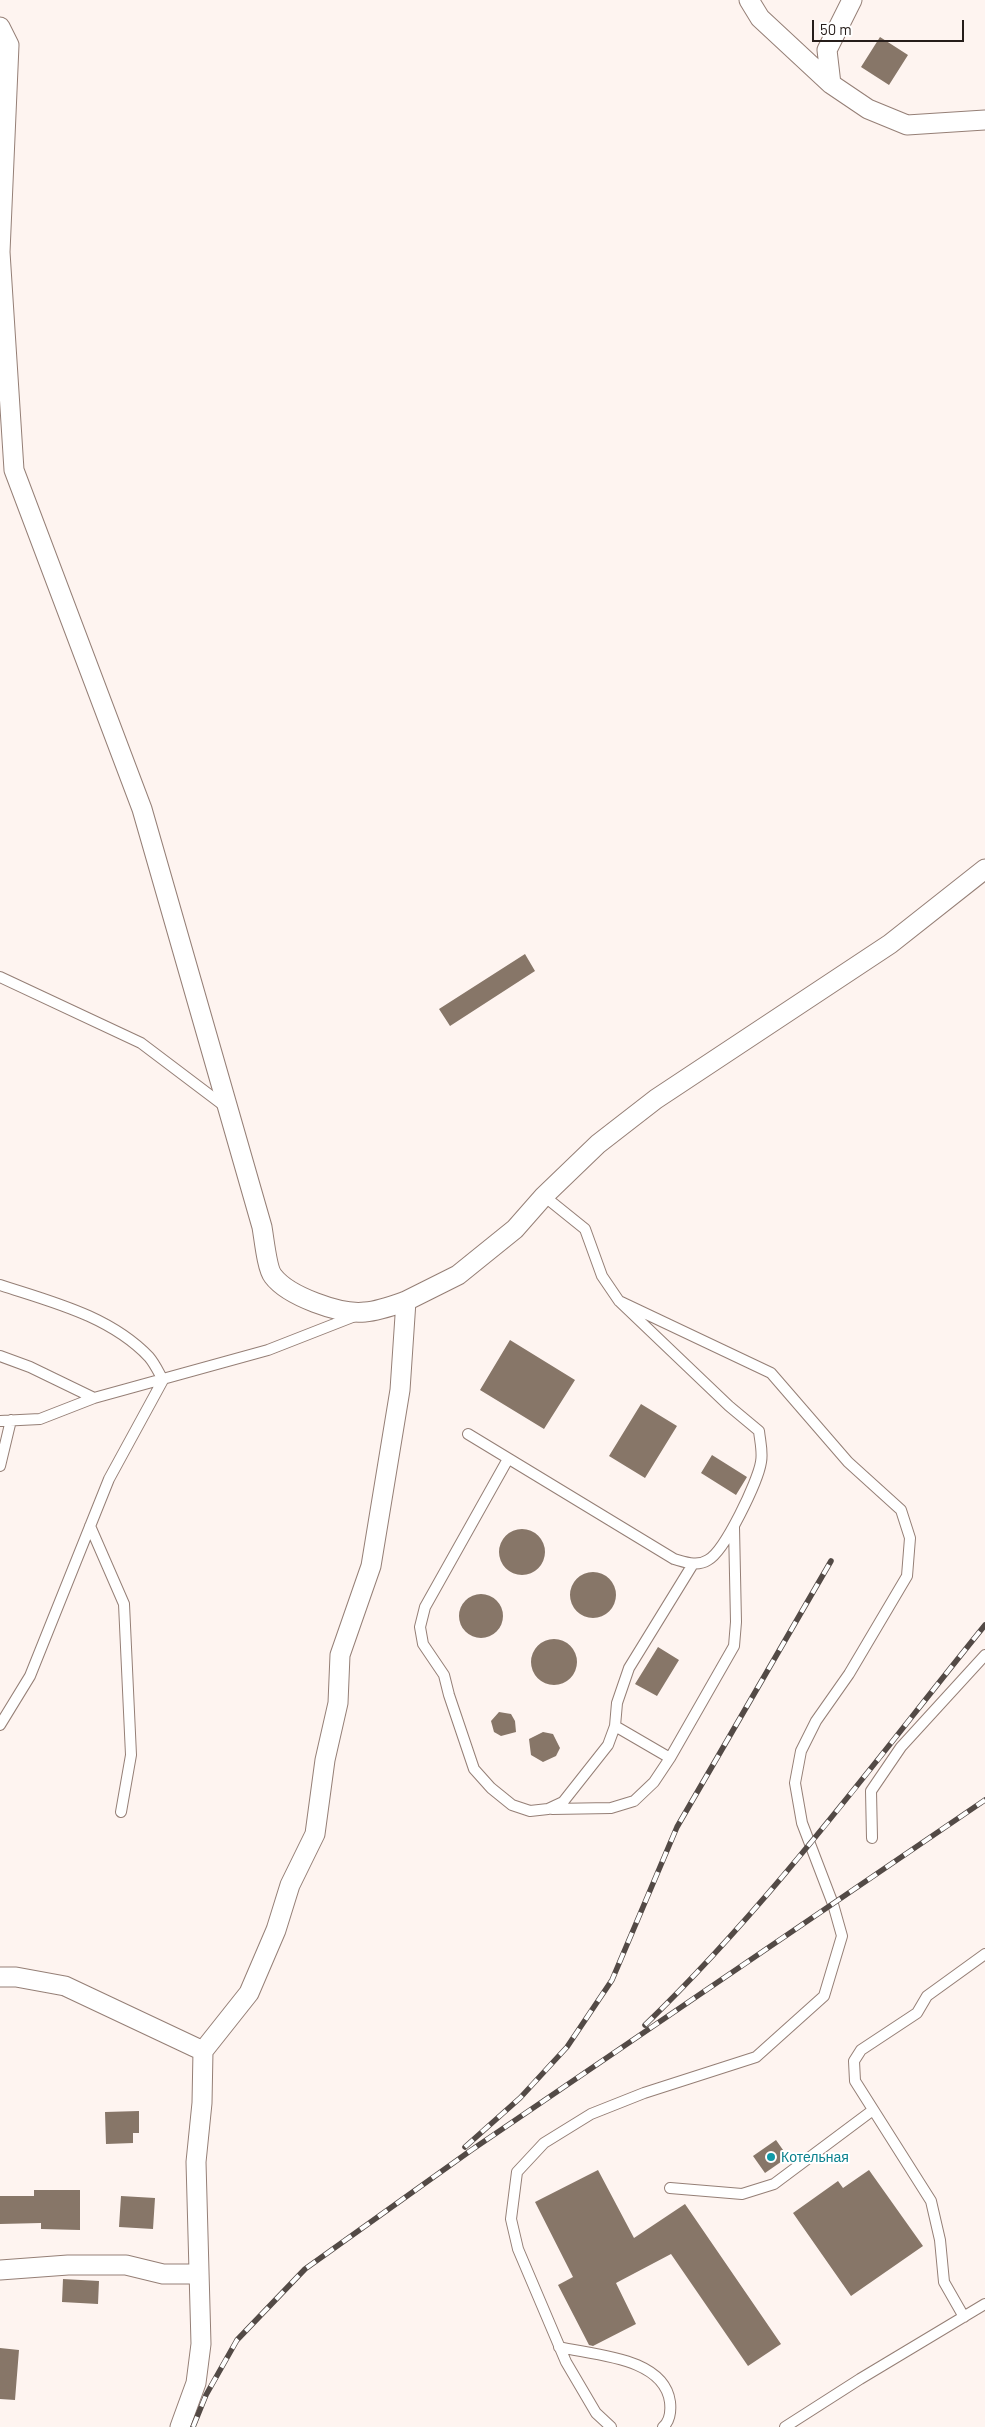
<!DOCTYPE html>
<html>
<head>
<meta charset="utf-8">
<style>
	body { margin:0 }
	#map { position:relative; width:985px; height:2427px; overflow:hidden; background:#fef4f0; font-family:Barlow,sans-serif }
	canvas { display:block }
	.scale { position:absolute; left:812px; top:20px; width:152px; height:22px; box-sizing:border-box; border:2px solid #261d1a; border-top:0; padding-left:6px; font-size:15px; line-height:18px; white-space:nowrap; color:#261d1a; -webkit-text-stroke:4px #fff; paint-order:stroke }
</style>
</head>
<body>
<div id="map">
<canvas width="985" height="2427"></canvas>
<div class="scale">50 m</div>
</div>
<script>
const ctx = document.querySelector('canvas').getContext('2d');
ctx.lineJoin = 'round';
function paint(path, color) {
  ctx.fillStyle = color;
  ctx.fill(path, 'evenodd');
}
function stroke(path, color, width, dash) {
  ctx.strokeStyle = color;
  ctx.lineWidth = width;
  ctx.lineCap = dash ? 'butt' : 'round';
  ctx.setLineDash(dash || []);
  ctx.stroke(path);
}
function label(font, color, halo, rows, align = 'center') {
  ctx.font = font + ' Barlow,sans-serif';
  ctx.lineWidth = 4;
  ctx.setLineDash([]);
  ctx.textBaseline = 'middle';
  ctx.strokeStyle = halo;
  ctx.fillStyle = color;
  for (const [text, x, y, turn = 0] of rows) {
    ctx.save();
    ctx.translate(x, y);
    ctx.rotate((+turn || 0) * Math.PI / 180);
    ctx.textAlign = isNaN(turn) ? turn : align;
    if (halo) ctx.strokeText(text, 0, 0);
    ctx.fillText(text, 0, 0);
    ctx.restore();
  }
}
const building = new Path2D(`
	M880,37L908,55L889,85L861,67Z
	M525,954L535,971L450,1026L439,1009Z
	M510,1340L575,1380L544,1429L480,1390Z
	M641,1404L677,1426L645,1478L609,1456Z
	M712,1455L747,1477L736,1495L701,1473Z
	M499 1552a23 23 0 1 1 46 0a23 23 0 1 1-46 0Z
	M570 1595a23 23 0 1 1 46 0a23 23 0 1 1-46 0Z
	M459 1616a22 22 0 1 1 44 0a22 22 0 1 1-44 0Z
	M531 1662a23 23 0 1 1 46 0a23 23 0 1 1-46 0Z
	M658,1647L679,1660L657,1696L635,1684Z
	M499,1712L511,1714L515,1721L516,1732L501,1736L494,1732L491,1721Z
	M543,1732L553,1734L560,1748L556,1756L543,1762L531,1755L529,1739Z
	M139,2111V2133H133V2143L106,2144L105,2112Z
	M776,2140L788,2157L765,2173L753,2156Z
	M598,2170L634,2238L685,2204L781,2344L748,2366L671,2254L616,2283L636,2324L593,2346L589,2345L558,2285L573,2277L535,2202Z
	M869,2170L923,2246L851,2296L793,2213L838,2181L843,2188Z
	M34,2190H80V2230L41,2229V2223L0,2224V2196H34Z
	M121,2196L155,2198L153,2229L119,2227Z
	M63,2279L99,2281L98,2304L62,2302Z
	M0,2348L19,2350L15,2400L0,2399Z`);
const lane = new Path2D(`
	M0,977L141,1043L227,1108
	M0,1285C52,1302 110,1316 149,1357C155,1364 159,1373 163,1380
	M0,1356L30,1367L94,1398
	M0,1421L40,1419L94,1398L268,1350L355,1316
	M468,1434L674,1559C685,1562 697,1567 708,1560C725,1551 758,1481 761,1462C763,1452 760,1441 759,1431L729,1406L619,1301L602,1276L585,1229L544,1196
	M508,1459L425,1607L420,1627L423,1644L444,1675L449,1695L474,1769L491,1788L512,1805L530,1811L548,1809L563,1802L608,1745L615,1726L617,1703L629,1668L693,1564
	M0,1466L11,1420
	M90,1526L124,1604L131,1755L121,1812
	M0,1725L30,1676L109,1479L163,1380
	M615,1726L670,1758
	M552,1809L611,1808L634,1801L654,1782L670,1758L734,1646L736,1622L734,1527
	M872,1838L871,1791L901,1747L985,1655
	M670,2188L742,2194L774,2184L873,2110
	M964,2317L944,2282L940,2240L931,2201L855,2081L854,2061L861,2050L917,2013L927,1996L985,1954
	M559,2347C593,2355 664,2357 670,2402C671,2411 670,2421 663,2427
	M611,2427L596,2413L566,2362L518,2249L511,2219L517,2172L544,2143L591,2114L644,2093L756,2057L824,1996L842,1936L833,1904L802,1823L795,1783L801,1751L816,1721L849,1674L907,1576L910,1538L901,1510L848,1462L771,1373L619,1301
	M785,2427L860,2379L985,2304`);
const street = new Path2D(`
	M749,0L760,18L831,84L868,109L907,125L985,120
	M0,27L9,45L0,252L14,470L142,809L262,1227C264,1238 267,1269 273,1276C288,1296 340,1315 365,1312C379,1311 392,1306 406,1301
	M831,84L827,50L852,0
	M0,1977H16L65,1986L203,2051
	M0,2270L68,2265H126L163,2274H198
	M180,2427L196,2383L201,2344L196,2162L202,2103L203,2051L249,1993L276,1930L290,1885L315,1834L325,1760L338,1703L340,1655L371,1566L400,1390L406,1301L458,1275L515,1229L544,1196L598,1144L656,1099L890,944L985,869`);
const rail = new Path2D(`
	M645,2025C771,1903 875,1761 985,1625
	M465,2147L520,2098L567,2047L612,1980L677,1827L831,1561
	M193,2427L206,2395L237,2340L305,2269L470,2151L985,1800`);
const markers = [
	[771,2157,5,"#0f9aa8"]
];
const cultureNames = [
	["Котельная",781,2157]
];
paint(building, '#877668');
stroke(lane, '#957f76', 12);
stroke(street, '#957f76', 21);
stroke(lane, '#fff', 10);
stroke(street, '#fff', 19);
stroke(rail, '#534a46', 5.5);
stroke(rail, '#fff', 4, [11]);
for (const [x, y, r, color] of markers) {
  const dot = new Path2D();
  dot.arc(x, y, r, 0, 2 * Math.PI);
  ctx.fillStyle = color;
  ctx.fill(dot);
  stroke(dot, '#fff', 2);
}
label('14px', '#0d838f', '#fff', cultureNames, 'left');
</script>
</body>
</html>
